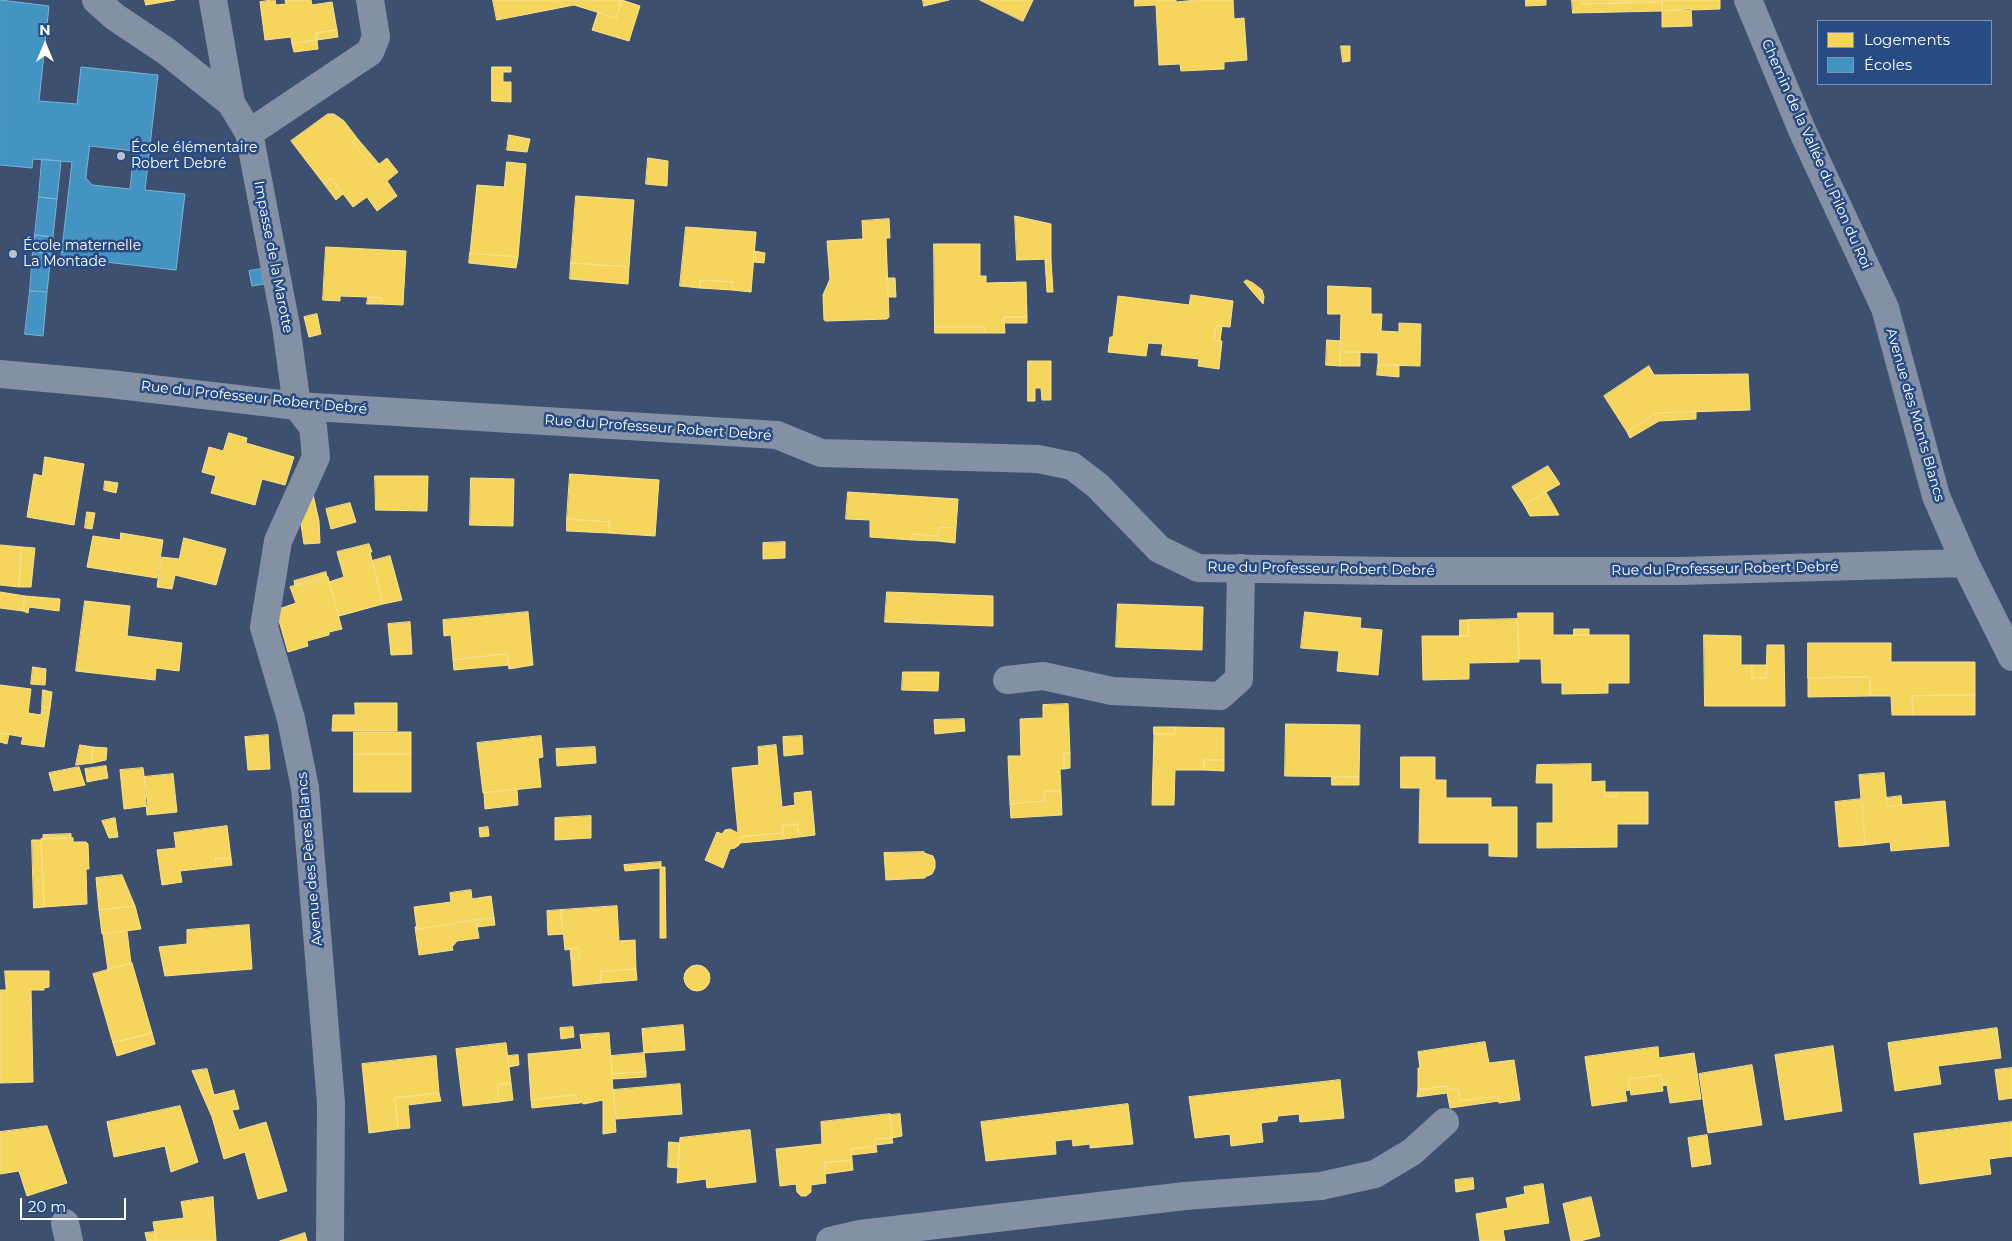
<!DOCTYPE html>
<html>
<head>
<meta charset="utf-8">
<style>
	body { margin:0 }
	#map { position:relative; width:2012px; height:1241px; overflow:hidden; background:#3d506f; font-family:Montserrat,sans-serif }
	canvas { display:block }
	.legend { position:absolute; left:1817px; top:20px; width:175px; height:65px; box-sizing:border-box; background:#294b83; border:1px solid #7f93b5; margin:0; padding:6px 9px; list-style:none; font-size:15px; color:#fff }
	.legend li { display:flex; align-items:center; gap:10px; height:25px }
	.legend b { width:25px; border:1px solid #7f93b5 }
	.north { position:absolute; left:20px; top:20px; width:50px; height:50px; -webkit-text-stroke:4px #294b83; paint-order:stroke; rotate:0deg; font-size:14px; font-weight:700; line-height:20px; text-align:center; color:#fff }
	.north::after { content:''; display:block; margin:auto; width:18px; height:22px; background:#fff; clip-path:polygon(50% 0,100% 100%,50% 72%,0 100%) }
	.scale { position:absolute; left:20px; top:1198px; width:106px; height:22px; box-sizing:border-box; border:2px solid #fff; border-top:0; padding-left:6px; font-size:15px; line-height:18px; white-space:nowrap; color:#fff; -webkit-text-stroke:4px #294b83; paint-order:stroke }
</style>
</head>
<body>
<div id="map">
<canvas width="2012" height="1241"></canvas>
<ul class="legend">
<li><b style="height:14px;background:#f6d55c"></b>Logements</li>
<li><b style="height:14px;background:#4393c3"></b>Écoles</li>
</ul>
<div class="north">N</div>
<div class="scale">20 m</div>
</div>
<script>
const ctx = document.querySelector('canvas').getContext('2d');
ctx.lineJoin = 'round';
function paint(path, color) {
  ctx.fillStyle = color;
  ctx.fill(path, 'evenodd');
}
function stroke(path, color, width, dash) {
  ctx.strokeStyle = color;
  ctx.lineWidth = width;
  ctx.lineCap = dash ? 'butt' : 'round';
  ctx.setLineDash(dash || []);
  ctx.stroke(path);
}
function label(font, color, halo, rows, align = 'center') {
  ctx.font = font + ' Montserrat,sans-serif';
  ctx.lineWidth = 5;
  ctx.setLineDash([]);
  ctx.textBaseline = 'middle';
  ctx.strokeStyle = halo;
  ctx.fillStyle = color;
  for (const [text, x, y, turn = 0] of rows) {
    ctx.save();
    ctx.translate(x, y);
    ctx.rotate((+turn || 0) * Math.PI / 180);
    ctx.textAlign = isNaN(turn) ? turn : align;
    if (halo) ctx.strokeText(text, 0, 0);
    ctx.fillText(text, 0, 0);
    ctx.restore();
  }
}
const homes = new Path2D(`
	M145,0H175L146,5Z
	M275,0L276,5L286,4L285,0H311L312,5L332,2L337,30L316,33L317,40L292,44L291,37L265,40L260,2Z
	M493,0H622L616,18L574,5L497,20Z
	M622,0L640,6L629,41L592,30L598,12L616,18Z
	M923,0H949L924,6Z
	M980,0H1033L1023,21Z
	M1135,0H1176V2L1197,0H1233L1234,19L1244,18L1247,60L1224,62V69L1181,71L1180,64L1159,65L1156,5L1135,6Z
	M1526,0H1546V5L1526,6Z
	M1572,0H1582V4L1662,2V11L1573,13Z
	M1582,0H1720V9L1662,11V2L1582,4Z
	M1691,9L1692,26L1662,27V11Z
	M337,30L338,37L317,40L316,33Z
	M317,40L318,49L294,52L292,44Z
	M1341,46H1350V61L1343,62Z
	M492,67H511V72H503V82H511V102L492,101Z
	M328,114H334L344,121L357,138L352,142L374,168L387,158L398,172L387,181L397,196L377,211L367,197L353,207L331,178L324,184L291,141Z
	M509,135L530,139L527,152L507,150Z
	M357,138L379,164L374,168L352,142Z
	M648,158L668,161L667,186L646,184Z
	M507,162L526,164L518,257L470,253L477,185L504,187Z
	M331,178L343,194L336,200L324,184Z
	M576,196L634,200L629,267L571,263Z
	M1015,216L1051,224V259L1017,260Z
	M889,219L890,238H886L889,317L887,319L826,321L824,320L823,295L830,279L827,241L863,239L862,221Z
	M686,227L756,232L751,292L732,290L733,282L701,280L700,288L680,286Z
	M934,244H980V276H986V283L1026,282L1027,317H1004L1005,333H985V327H935Z
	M326,247L406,251L403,305L381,304L382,298L368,297L340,296V301L323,300Z
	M754,251L765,253L764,263L754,262Z
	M470,253L518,257L516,268L469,263Z
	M1051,259L1053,292H1047L1045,260Z
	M571,263L629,267L628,284L570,279Z
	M887,278H895L896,297H888Z
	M701,280L733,282L732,290L700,288Z
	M1247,280L1253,283L1262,290L1264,297L1263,304L1244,282Z
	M1328,286L1371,288V314H1382L1381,331L1399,332V323L1421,324L1420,366L1378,365V353L1340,352L1341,314H1328Z
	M1191,295L1233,301L1230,327L1216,326L1214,340L1222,341L1219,369L1198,366L1199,359L1161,355L1163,344L1148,343L1146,356L1108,352L1110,337H1113L1118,296L1189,305Z
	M368,297L382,298L381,304H367Z
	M317,314L321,334L309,337L304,317Z
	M1004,317H1027V323H1004Z
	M1216,326H1222L1220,341L1214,340Z
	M935,327H985V333H935Z
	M1327,340L1341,341L1340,366L1326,365Z
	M1340,352H1360V366H1340Z
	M1028,361H1051V400H1042L1041,388H1035V401H1028Z
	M1378,365H1399V377L1377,375Z
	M1649,366L1654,375L1748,374L1750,410L1656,413L1627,432L1604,396Z
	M1696,412V419L1659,421L1630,438L1627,432L1656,413Z
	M229,433L247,438L246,443L294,457L285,485L262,479L255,505L211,493L216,476L202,472L209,447L223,451Z
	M45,457L84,464L74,525L27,517L34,474L42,476Z
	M1548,466L1560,484L1524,505L1512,487Z
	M570,474L659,480L655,536L609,533L610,522L567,519Z
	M375,476H428L427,511L376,510Z
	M471,478L514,479L513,526L470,525Z
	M105,481L118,483L116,493L104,490Z
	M312,490L319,521L320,543L304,544L301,524H297Z
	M848,492L958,499L956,528L939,527L938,536L912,534V540L870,537V520L846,519Z
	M1546,492L1559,515L1530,516L1524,505Z
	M350,503L356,522L331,529L326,509Z
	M87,512L95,513L92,529L85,528Z
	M567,519L610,522L609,533L567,531Z
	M939,527L956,528L955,543L938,541Z
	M121,533L163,540L157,578L87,567L93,536L120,540Z
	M912,534L938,536V541L912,540Z
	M184,538L226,549L216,585L175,575L172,589L157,587L161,557L179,559Z
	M785,542V558L763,559V543Z
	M369,544L372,552H370L383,604L339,616L329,582L344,577L337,552Z
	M0,545L22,547L19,587L0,585Z
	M22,547L35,548L31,587H19Z
	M390,556L402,600L383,604L372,561Z
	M326,572L327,578L295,586L294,581Z
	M328,577L342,629L329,632V635L307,641L308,646L288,652L276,610L296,603L290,587Z
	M0,592L25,596L23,611L0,608Z
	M887,592L993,596V626L885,622Z
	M25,596L60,599L59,611L29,607L28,613L23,611Z
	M85,601L130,606L127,636L182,643L179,671L156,668L155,680L76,671Z
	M1118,604L1203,607L1202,650L1116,647Z
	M528,612L533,665L509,669L507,654L453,660L451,635L444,636L443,620Z
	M1305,612L1361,618L1360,628L1382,630L1378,675L1337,671L1339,651L1301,648Z
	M1518,613H1553V635H1629V683H1608V693L1562,694V683H1542L1541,659H1519Z
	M1518,619L1519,662L1469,663V679L1423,680L1422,636H1469L1468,620Z
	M1460,620H1468L1469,636H1460Z
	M410,622L412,654L391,655L388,624Z
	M1574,629H1589V635H1574Z
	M1704,635L1741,636V665H1752V678H1766L1767,645H1784L1785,706H1705Z
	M1808,643H1891V662H1975V695L1912,696L1913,715H1892L1891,696H1870V677L1808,678Z
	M507,654L509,665L454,670L453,660Z
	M1752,665H1767L1766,678H1752Z
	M33,667L46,669L45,685L31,684Z
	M903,672H939L938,691L902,690Z
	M1870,677V696L1808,697V678Z
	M0,685L31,689L28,713L41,715L42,707L50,708L44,747L21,744L23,737L0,733Z
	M43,690L52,692L50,708L42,707Z
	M1975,695V715H1913L1912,696Z
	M355,703H397V731H332L333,715H355Z
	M1068,704L1070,753L1064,754V769H1060L1061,791H1044L1045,801L1010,804L1008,756H1021L1020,719L1043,718V705Z
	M964,719L965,731L935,734L934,720Z
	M1286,724L1360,725L1359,777L1285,776Z
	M1154,727H1175V734H1154Z
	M1175,727L1224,728V760H1204V770H1175L1174,805H1152L1154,734H1175Z
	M354,732H411V754H354Z
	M0,733L9,734L7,744L0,742Z
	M268,735L270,769L248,770L245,737Z
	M541,736L543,757L538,758L541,787L483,793L477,743Z
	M802,736L803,754L784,756L783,737Z
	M80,745L93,747L92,763L76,765Z
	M776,745L782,807L795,805L794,793L811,791L815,835L799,837L797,824L783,826V833L741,837L739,845L735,848L730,849L723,868L705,860L717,832L722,834L725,830L730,829L738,833L732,768L759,765L758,747Z
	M93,747L107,748L106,760L92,763Z
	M595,747L596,763L557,766L556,749Z
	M1070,753V768L1064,769V754Z
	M354,754H411V792H354Z
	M1401,757H1435V780H1446V798H1491V807H1517V857L1489,856V843H1419L1420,788H1401Z
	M1204,760H1224V771L1204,770Z
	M1591,764V782L1605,781V796H1617V792H1648V824H1617V847L1537,848V823H1553V783H1536L1537,765Z
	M106,766L108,778L87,782L85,769Z
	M79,767L85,785L54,791L49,773Z
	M143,768L148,806L124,809L120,770Z
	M1884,773L1887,806L1945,801L1949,846L1891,851L1890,842L1865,845L1859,775Z
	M173,774L177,812L147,815L144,777Z
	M1332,776L1359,777V785H1332Z
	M517,789L518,805L485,809L484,793Z
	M1044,791H1061L1062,815L1011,818L1010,804L1045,801Z
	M1605,792H1617V796H1605Z
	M1901,796L1902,805L1887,806L1886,798Z
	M1862,799L1865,845L1839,847L1835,802Z
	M591,816V838L555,840V818Z
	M115,818L118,837L109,838L102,821Z
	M797,824L799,837L784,839L783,826Z
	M227,826L231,858L215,859L216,867L180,871L182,882L162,885L157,850L176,848L174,833Z
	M488,827L489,836L480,837L479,828Z
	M783,833L784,839L740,843L741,837Z
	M71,834V838L43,839V835Z
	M73,838V842H86L88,844L89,869H86L87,904L44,907L41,839Z
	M32,840H41L44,907L34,908Z
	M924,852V853L933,856L935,861V868L932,874L925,877V878L886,880L884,853Z
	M231,858L232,865L216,867L215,859Z
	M661,862V867H665L666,938H660V868L625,871L624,865Z
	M122,875L135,906L99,910L96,878Z
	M471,890L472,899L491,896L494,918L417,929L414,907L451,902L450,893Z
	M135,906L141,929L102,934L99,910Z
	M617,906L619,941L635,940L636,969L600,972L601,983L573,986L571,959L579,958L578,948L565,950L561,910Z
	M561,910L563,934L548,935L547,911Z
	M494,918L495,925L477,927L476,920Z
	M476,920L479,938L457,941L452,947L453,950L419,955L415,927L417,926V929Z
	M249,925L252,969L165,976L159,947L187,944V930Z
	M127,931L131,963L108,970L103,934Z
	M578,948L579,958L571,959L570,949Z
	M132,963L152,1033L113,1043L93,974Z
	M684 978a13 13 0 1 1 26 0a13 13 0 1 1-26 0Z
	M636,969L637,980L601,983L600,972Z
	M5,971H49V987L44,988V990H31L33,1082L0,1083V990H6Z
	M683,1025L685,1050L644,1053L642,1029Z
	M573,1027L574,1037L561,1039L560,1028Z
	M1997,1028L2001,1058L1938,1066L1941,1084L1895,1091L1888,1043Z
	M152,1033L155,1044L117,1056L113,1043Z
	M609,1033L616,1132L603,1134V1100L584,1104L578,1101L575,1095L531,1100L528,1054L582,1049L580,1035Z
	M1485,1042L1489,1063L1514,1060L1520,1100L1499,1103L1498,1096L1460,1101L1458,1088L1448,1090V1086L1418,1090V1068H1420L1418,1052Z
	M506,1043L511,1083L497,1085L499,1102L463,1106L456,1049Z
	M1833,1046L1842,1111L1785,1120L1775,1055Z
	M1658,1047L1659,1058L1694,1053L1701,1099L1670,1103L1667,1085L1663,1086L1661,1075L1629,1079L1630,1090L1625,1091L1627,1101L1592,1106L1585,1057Z
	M644,1053L646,1072L612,1074L611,1056Z
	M518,1055L519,1065L509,1067L508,1056Z
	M436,1056L439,1093L395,1098L398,1129L369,1133L362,1064Z
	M1752,1065L1762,1125L1708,1133L1699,1074Z
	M2012,1068V1098L1999,1100L1995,1070Z
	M207,1069L214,1095L234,1090L239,1109L232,1110L239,1130L266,1122L287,1191L258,1199L245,1152L224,1159L212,1117L192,1071Z
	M646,1072V1077L613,1079L612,1074Z
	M1661,1075L1663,1091L1631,1095L1629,1079Z
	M1340,1080L1344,1118L1300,1122L1299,1114L1278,1116L1277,1121L1261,1123L1263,1142L1231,1146L1230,1134L1195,1138L1189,1097Z
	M511,1083L513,1100L499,1102L497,1085Z
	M680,1084L682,1114L616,1119L613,1090Z
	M1448,1086V1090L1458,1088L1460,1101L1498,1096L1499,1101L1450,1108L1447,1093L1417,1097L1418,1090Z
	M439,1093L441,1101L408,1105L410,1128L398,1129L395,1098Z
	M575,1095L580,1103L532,1108L531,1100Z
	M1128,1104L1133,1144L1090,1148V1144L1073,1146L1072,1139L1055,1141L1056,1154L986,1161L981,1122Z
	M180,1106L198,1162L171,1172L165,1146L114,1157L107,1122Z
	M890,1114L892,1138L875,1139L876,1146L851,1149L852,1160L824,1163L826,1183L811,1185V1192L806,1196H801L797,1192L796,1184L780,1186L776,1149L822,1144L821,1122Z
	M900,1114L902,1136L892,1138L890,1115Z
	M2012,1122V1156L1989,1159L1991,1174L1920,1184L1914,1134Z
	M47,1126L67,1183L27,1196L19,1171L0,1174V1132Z
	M750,1130L756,1182L707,1188L706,1179L677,1183L680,1138Z
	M1707,1135L1711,1164L1692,1167L1688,1138Z
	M892,1138L893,1143L875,1145V1139Z
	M669,1142L680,1143L678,1168L668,1167Z
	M876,1146L877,1152L851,1155V1149Z
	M852,1160L853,1170L825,1174L824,1163Z
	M1473,1178L1474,1189L1456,1192L1455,1180Z
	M1543,1184L1549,1223L1503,1230L1505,1241H1480L1476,1214L1508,1208L1506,1198L1525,1194L1524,1187Z
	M213,1197L216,1241H156L153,1222L184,1218L181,1202Z
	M1591,1197L1600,1236L1580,1241H1571L1563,1204Z
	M155,1232L156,1241H147L145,1233Z
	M305,1233L307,1241H280Z`);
const schools = new Path2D(`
	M0,0L49,6L39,101L77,104L81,67L158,75L145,190L185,194L176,270L61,257L72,162L33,159L32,168L0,165ZM90,146L134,151L130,189L92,185L86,178Z
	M42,159L61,161L57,199L39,197Z
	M39,197L57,199L53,237L35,235Z
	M35,235L53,237L51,254L33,252Z
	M33,252L51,254L47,292L30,291Z
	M261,269L264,284L252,286L249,271Z
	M30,291L47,292L43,336L25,334Z`);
const minor = new Path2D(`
	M96,0L115,17L166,51L231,103L249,133L286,326L297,406L313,427L316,457L278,541L264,627L291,719L305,788L331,1103L330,1241
	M213,0L231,103
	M1748,0L1802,130L1885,308L1936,496L1965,563L2012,657
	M249,133L370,52L376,37L370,0
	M0,374L110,384L297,406L777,435L821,453L1038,459L1072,466L1098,486L1159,549L1198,568L1394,571H1680L1965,563
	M1007,680L1043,676L1112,691L1220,696L1239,679L1241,568
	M65,1223L69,1241
	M830,1241L860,1234L1185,1196L1321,1186L1375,1174L1412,1152L1445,1122`);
const markers = [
	[121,156,5,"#bbc2cd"],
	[13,254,5,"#bbc2cd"]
];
const poiNames = [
	["École élémentaire",131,148],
	["Robert Debré",131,164],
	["École maternelle",23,246],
	["La Montade",23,262]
];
const streetNames = [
	["Chemin de la Vallée du Pilon du Roi",1816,154,66],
	["Impasse de la Marotte",273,257,79],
	["Rue du Professeur Robert Debré",254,398,6],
	["Avenue des Monts Blancs",1915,415,74],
	["Rue du Professeur Robert Debré",658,428,4],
	["Rue du Professeur Robert Debré",1321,569,1],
	["Rue du Professeur Robert Debré",1725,569,-1],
	["Avenue des Pères Blancs",310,859,-95]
];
paint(homes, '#f6d55c');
stroke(homes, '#f9e28d', 1);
paint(schools, '#4393c3');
stroke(schools, '#7bb3d5', 1);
stroke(minor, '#8491a5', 28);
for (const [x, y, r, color] of markers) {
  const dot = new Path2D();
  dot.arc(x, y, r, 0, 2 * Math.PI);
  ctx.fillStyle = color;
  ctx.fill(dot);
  stroke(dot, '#294b83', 2);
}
label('14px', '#fff', '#294b83', poiNames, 'left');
label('14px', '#fff', '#294b83', streetNames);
</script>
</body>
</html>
